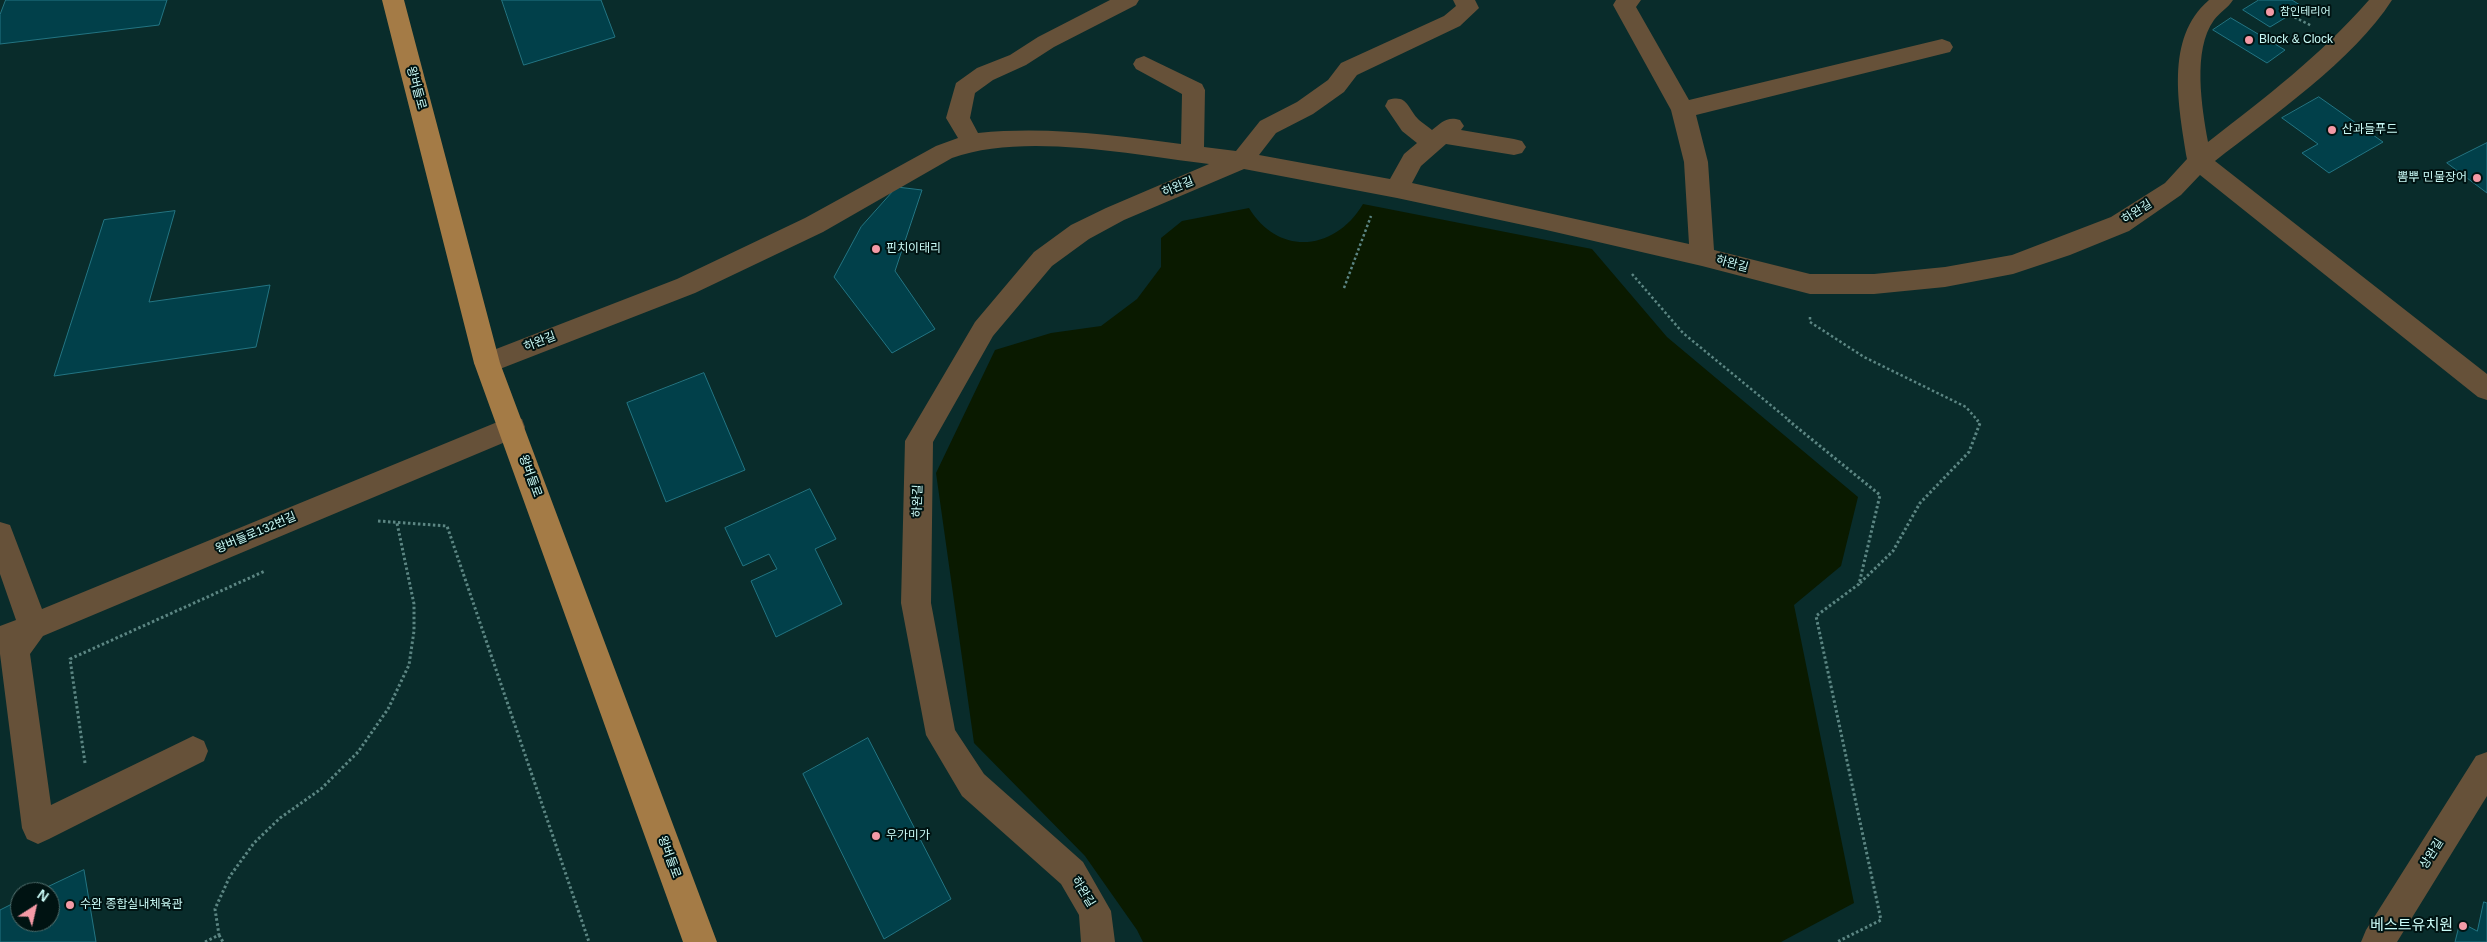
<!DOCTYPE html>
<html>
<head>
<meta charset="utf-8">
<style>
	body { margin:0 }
	#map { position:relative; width:2487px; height:942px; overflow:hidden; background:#092c2b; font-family:Helvetica,sans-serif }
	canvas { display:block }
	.north { position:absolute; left:10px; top:882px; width:50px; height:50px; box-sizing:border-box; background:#001312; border:1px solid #51706e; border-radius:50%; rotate:35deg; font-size:14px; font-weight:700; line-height:20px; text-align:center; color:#cafbf7 }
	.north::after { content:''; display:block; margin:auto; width:18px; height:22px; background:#f49aa6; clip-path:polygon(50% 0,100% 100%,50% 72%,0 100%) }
</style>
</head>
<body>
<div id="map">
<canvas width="2487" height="942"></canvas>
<div class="north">N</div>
</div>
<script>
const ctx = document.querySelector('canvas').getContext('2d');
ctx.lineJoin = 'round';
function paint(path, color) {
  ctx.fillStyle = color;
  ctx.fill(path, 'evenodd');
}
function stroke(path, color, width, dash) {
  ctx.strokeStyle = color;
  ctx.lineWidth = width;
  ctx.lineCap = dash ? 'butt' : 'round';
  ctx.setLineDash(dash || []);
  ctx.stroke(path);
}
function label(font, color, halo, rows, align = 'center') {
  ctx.font = font + ' Helvetica,"Noto Sans KR",sans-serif';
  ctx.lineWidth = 4;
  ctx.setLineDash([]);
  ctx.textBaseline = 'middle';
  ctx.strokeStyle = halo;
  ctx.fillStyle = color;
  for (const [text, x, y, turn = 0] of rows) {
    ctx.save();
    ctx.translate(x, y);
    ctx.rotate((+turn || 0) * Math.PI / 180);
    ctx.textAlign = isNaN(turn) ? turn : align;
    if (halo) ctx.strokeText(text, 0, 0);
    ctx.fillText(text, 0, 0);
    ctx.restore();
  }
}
const water = new Path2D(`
	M1363,204L1592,249L1667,337L1858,497L1841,566L1794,605L1854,903L1781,942H1143L1137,930L1085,856L974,743L936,473L995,350L1051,333L1101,326L1137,299L1161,267V238L1182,221L1249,208C1279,257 1335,251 1363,204Z`);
const building = new Path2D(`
	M6,0H167L159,25L0,44V15Z
	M502,0H601L615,37L524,65Z
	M2259,0H2292L2303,7L2270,27L2243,10Z
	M2231,18L2285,50L2267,63L2213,30Z
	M2319,97L2383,142L2329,173L2302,153L2318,144L2282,118Z
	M2487,143V193L2447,163Z
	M897,187L922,190L895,271L935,329L892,353L834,277L861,227Z
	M175,211L149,302L270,285L256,347L54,376L104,220Z
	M704,373L745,470L666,502L627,403Z
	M810,489L836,539L815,549L842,604L776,637L751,581L777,569L769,554L743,566L725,528Z
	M868,738L951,899L884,939L803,774Z
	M84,870L96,942H0V910L20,900V922H50V892H37Z
	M2484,902L2487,903V942H2455L2460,922L2477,931Z`);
const pathFar1 = new Path2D(`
	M2290,15L2312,26
	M1632,274L1683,333L1790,421
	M1344,288L1371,216
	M1810,317V322L1864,357L1966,407L1978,421`);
const path = new Path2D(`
	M1788,420L1880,495L1859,584L1816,616L1881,920L1837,942
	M378,521L447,526L589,942
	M1860,583L1893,551L1920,503L1969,452L1980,423L1977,420
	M85,763L70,659L265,571
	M219,935L223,942
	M205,942L219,935L215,909L230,876L254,843L280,818L321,789L358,752L388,709L409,665L414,631V604L397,523`);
const minor = new Path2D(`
	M1110,0H1139L1136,5L1054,47L1026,65L993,80L975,93L970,118L978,133C1046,126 1113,135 1181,144L1182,94L1136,69L1133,64L1136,59L1144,56L1202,84L1205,90L1204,147L1236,151L1260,121L1297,102L1328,80L1341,63L1444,16L1456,6L1453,0H1475L1479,8L1460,26L1357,75L1344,92L1313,114L1276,133L1259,155L1390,179L1404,154L1417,143L1402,131L1385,106L1388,100C1408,94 1407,108 1419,120C1423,123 1428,127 1432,130C1442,122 1447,116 1460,120L1464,126L1461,130L1514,139L1522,141L1526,147L1522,153L1514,155L1446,144L1421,166L1412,183L1689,244L1684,162L1671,110L1613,5L1616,0H1641L1636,7L1689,100L1942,39L1950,42L1953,47L1950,52L1696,115L1708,162L1714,250L1810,274H1874L1945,267L2012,255L2111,217L2165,183L2187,159C2179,108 2164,38 2209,0H2233C2228,8 2220,12 2214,20C2192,50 2202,108 2208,142C2267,96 2319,57 2369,0H2392C2354,60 2271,117 2215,161L2487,374V400L2478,397L2200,175L2181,195L2129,231L2070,255L2013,274L1945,287L1874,294H1810L1702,266L1542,229L1397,198L1244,169L1124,220L1089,239L1052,266L993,336L933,442L931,603L955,730L984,774L1083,862L1111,911L1115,942H1081L1079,915L1061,884L962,796L926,735L901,603L905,441L975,322L1034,252L1071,225L1106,208L1209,164C1134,155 1024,132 952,158L823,232L695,293L487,374L478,370L474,363L478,356L677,279L805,218L936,146L958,138L946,118L956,83L977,68L1010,55L1038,37Z
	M512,416L522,419L525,427L522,435L43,636L30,654L51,805L193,736L204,741L208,751L204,761L49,839L38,844L27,839L22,828L0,654V626L16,620L0,574V522L10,525L42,609Z
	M2487,752V796L2397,942H2361L2366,930L2476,756Z`);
const major = new Path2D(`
	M382,0H404L500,363L717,942H683L474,363Z`);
const markers = [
	[2270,12,5,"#f49aa6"],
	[2249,40,5,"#f49aa6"],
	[2332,130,5,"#f49aa6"],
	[2477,178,5,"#f49aa6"],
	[876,249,5,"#f49aa6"],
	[876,836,5,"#f49aa6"],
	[70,905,5,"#f49aa6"],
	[2463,926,5,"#f49aa6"]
];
const farPoinames = [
	["참인테리어",2280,12]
];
const poiNames = [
	["Block & Clock",2259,40],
	["산과들푸드",2342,130],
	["뽐뿌 민물장어",2467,178,"right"],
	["핀치이태리",886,249],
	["우가미가",886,836],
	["수완 종합실내체육관",80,905]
];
const streetNames = [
	["왕버들로",416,88,75],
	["하완길",1178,187,-22],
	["하완길",2137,212,-33],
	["하완길",1732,264,15],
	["하완길",540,342,-21],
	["왕버들로",530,476,70],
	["하완길",918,501,-89],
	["왕버들로132번길",256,533,-23],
	["상완길",2432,854,-58],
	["왕버들로",669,857,70],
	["하완길",1083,892,58]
];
const nearPoinames = [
	["베스트유치원",2453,926]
];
paint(water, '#0a1a00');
paint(building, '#01404a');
stroke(building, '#237583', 1);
stroke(pathFar1, '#5c8683', 2.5, [2.5, 2.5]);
stroke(path, '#5c8683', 3, [2.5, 2.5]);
paint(minor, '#665139');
paint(major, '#a47b46');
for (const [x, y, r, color] of markers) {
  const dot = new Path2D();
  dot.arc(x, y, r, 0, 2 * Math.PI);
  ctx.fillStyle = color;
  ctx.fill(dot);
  stroke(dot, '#001312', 2);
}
label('11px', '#cafbf7', '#001312', farPoinames, 'left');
label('12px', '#cafbf7', '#001312', poiNames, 'left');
label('12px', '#cafbf7', '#001312', streetNames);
label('15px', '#cafbf7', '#001312', nearPoinames, 'right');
</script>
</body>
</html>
